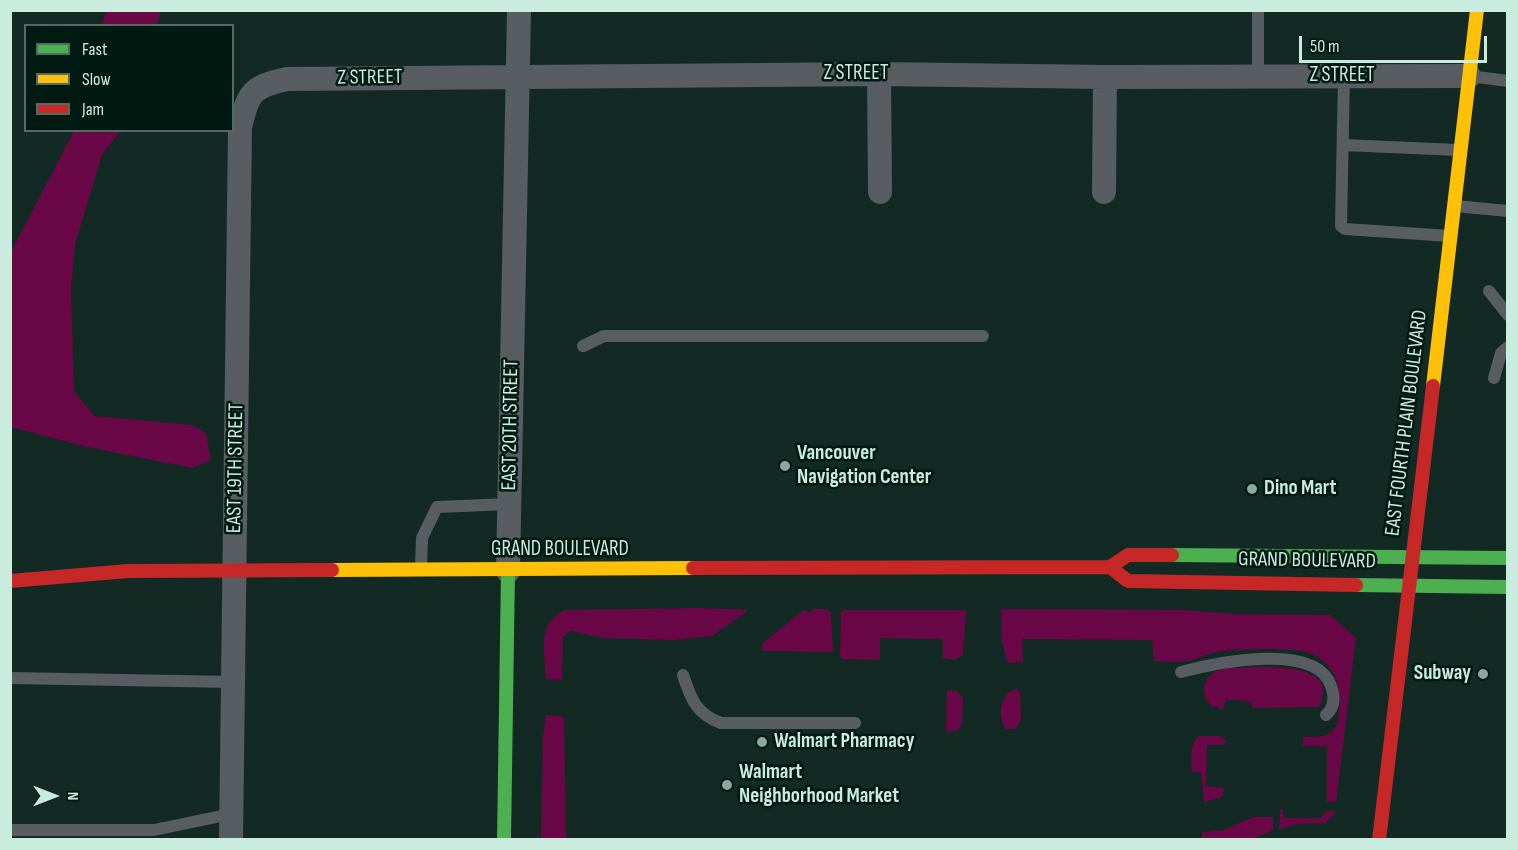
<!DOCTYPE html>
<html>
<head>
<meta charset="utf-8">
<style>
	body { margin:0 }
	#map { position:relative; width:1518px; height:850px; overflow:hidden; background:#132a24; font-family:"Sofia Sans Condensed",sans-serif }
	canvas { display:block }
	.frame { position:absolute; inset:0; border:12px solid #c9ecdf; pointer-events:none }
	.legend { position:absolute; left:24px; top:24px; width:210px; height:108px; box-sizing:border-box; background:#001911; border:2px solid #506d63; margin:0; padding:8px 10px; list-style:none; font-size:18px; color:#c9ecdf }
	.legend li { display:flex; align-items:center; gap:12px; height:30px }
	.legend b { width:30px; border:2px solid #506d63 }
	.north { position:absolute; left:24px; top:766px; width:60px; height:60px; -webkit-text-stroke:4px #001911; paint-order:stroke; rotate:90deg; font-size:16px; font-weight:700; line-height:24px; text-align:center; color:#c9ecdf }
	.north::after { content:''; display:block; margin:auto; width:21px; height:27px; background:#c9ecdf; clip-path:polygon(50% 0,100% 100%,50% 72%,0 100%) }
	.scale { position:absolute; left:1299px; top:36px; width:188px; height:27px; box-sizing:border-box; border:3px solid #c9ecdf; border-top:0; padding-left:8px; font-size:18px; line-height:21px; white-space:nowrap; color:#c9ecdf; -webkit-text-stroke:4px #001911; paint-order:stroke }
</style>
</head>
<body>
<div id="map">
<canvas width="1518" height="850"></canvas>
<div class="frame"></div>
<ul class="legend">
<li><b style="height:8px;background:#4caf50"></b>Fast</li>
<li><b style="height:8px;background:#ffc107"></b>Slow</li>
<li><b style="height:8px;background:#c62828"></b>Jam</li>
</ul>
<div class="north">N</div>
<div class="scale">50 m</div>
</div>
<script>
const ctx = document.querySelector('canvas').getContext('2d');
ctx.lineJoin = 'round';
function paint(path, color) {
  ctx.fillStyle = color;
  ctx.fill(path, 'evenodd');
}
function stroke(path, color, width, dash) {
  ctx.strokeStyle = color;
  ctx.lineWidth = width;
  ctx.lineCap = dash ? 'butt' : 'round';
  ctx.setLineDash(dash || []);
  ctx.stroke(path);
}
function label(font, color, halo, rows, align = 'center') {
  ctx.font = font + ' "Sofia Sans Condensed",sans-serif';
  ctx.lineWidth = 5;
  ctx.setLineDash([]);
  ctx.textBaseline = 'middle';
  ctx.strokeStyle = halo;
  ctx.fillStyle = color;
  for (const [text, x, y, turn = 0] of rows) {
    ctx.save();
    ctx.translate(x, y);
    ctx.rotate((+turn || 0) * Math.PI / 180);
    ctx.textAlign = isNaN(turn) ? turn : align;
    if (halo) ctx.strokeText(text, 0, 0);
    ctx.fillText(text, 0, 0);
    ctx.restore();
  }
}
const green = new Path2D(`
	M106,11V10L161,11L157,25H102Z
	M74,131H120L102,155L75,244L71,290L74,392L95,416L192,425L206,433L211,460L192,468L87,447L11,427V252Z
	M699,608L749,610L712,636L673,640L603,638L570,631L563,637L562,680L546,679C545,653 536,623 565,610Z
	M814,609H826L831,613L833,652L762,651V644L802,611L806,610L809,613Z
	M1001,609L1184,610L1232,614L1330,615L1356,638L1336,802H1327V746H1303V737C1311,736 1323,738 1330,733C1337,729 1338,721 1339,713C1342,687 1336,663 1309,653C1294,647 1234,649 1217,652C1206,654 1197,660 1186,661C1176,663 1164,661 1154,661L1152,640L1022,639L1023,662L1008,663L1002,643Z
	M844,610H966L963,655L956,660L943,658V639L880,638V660L843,659L840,657L841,612Z
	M1226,668C1250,668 1345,657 1319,707L1253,708L1249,701L1226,700L1223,709L1211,706C1197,689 1205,673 1226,668Z
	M1016,689L1020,692L1021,720L1016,729H1006C997,716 1000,693 1016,689Z
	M947,690L956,691L963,697L962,723L958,730L948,732L946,731Z
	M546,715L561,716L564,718L566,839H541L543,737Z
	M1200,736H1221L1226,741L1224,745H1207L1206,786L1224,788L1222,797L1204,802L1201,772H1192C1192,759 1188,743 1200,736Z
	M1280,809H1283L1284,818H1321L1326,811H1336L1326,823L1299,824L1279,829Z
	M1253,817H1273V830L1254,839H1202V832L1224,830Z`);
const lane = new Path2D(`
	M1344,76L1341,226L1345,229L1450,236
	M1470,76L1508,81
	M1258,77V10
	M1343,145L1458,150
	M1455,206L1508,211
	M1489,291L1508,315
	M583,346L604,336H983
	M1494,378L1501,353L1508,347
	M421,567L422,538L437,507L510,504
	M1181,672C1215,663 1316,641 1331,686C1335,697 1335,707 1326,715
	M683,675C691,699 696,714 721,723H855
	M10,678L233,682
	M10,830H154L231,814`);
const street = new Path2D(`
	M879,74L880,192
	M1104,192L1105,77
	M508,571L519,10
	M231,840L240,127C249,92 251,87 287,79L879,74L1105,77L1469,76`);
const fast = new Path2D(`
	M1172,555L1508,558
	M1356,585L1508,587
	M504,840L508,571`);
const slow = new Path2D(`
	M1433,386L1477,10
	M332,570L693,568`);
const jam = new Path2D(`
	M1110,567L1128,581L1356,585
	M693,568L1110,567L1128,555H1172
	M10,581L128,571L332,570
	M1379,840L1433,386`);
const markers = [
	[785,466,6,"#89a89e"],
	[1252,489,6,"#89a89e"],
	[1483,674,6,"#89a89e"],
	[762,742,6,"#89a89e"],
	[727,785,6,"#89a89e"]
];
const streetNames = [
	["Z STREET",856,74],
	["Z STREET",1342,76],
	["Z STREET",370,78,-1],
	["EAST FOURTH PLAIN BOULEVARD",1407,423,-83],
	["EAST 20TH STREET",511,425,-89],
	["EAST 19TH STREET",236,468,-89],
	["GRAND BOULEVARD",560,550],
	["GRAND BOULEVARD",1307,561,1]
];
const poiNames = [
	["Vancouver",797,454],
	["Navigation Center",797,478],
	["Dino Mart",1264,489],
	["Subway",1471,674,"right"],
	["Walmart Pharmacy",774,742],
	["Walmart",739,773],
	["Neighborhood Market",739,797]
];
paint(green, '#6a0746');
stroke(lane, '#575d60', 12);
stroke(street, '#575d60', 24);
stroke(fast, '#4caf50', 14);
stroke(slow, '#ffc107', 14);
stroke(jam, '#c62828', 14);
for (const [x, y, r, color] of markers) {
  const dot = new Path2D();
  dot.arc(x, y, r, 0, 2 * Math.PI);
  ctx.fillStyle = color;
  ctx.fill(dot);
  stroke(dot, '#001911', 2);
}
label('21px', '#c9ecdf', '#001911', streetNames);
label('bold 21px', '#c9ecdf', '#001911', poiNames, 'left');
</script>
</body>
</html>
